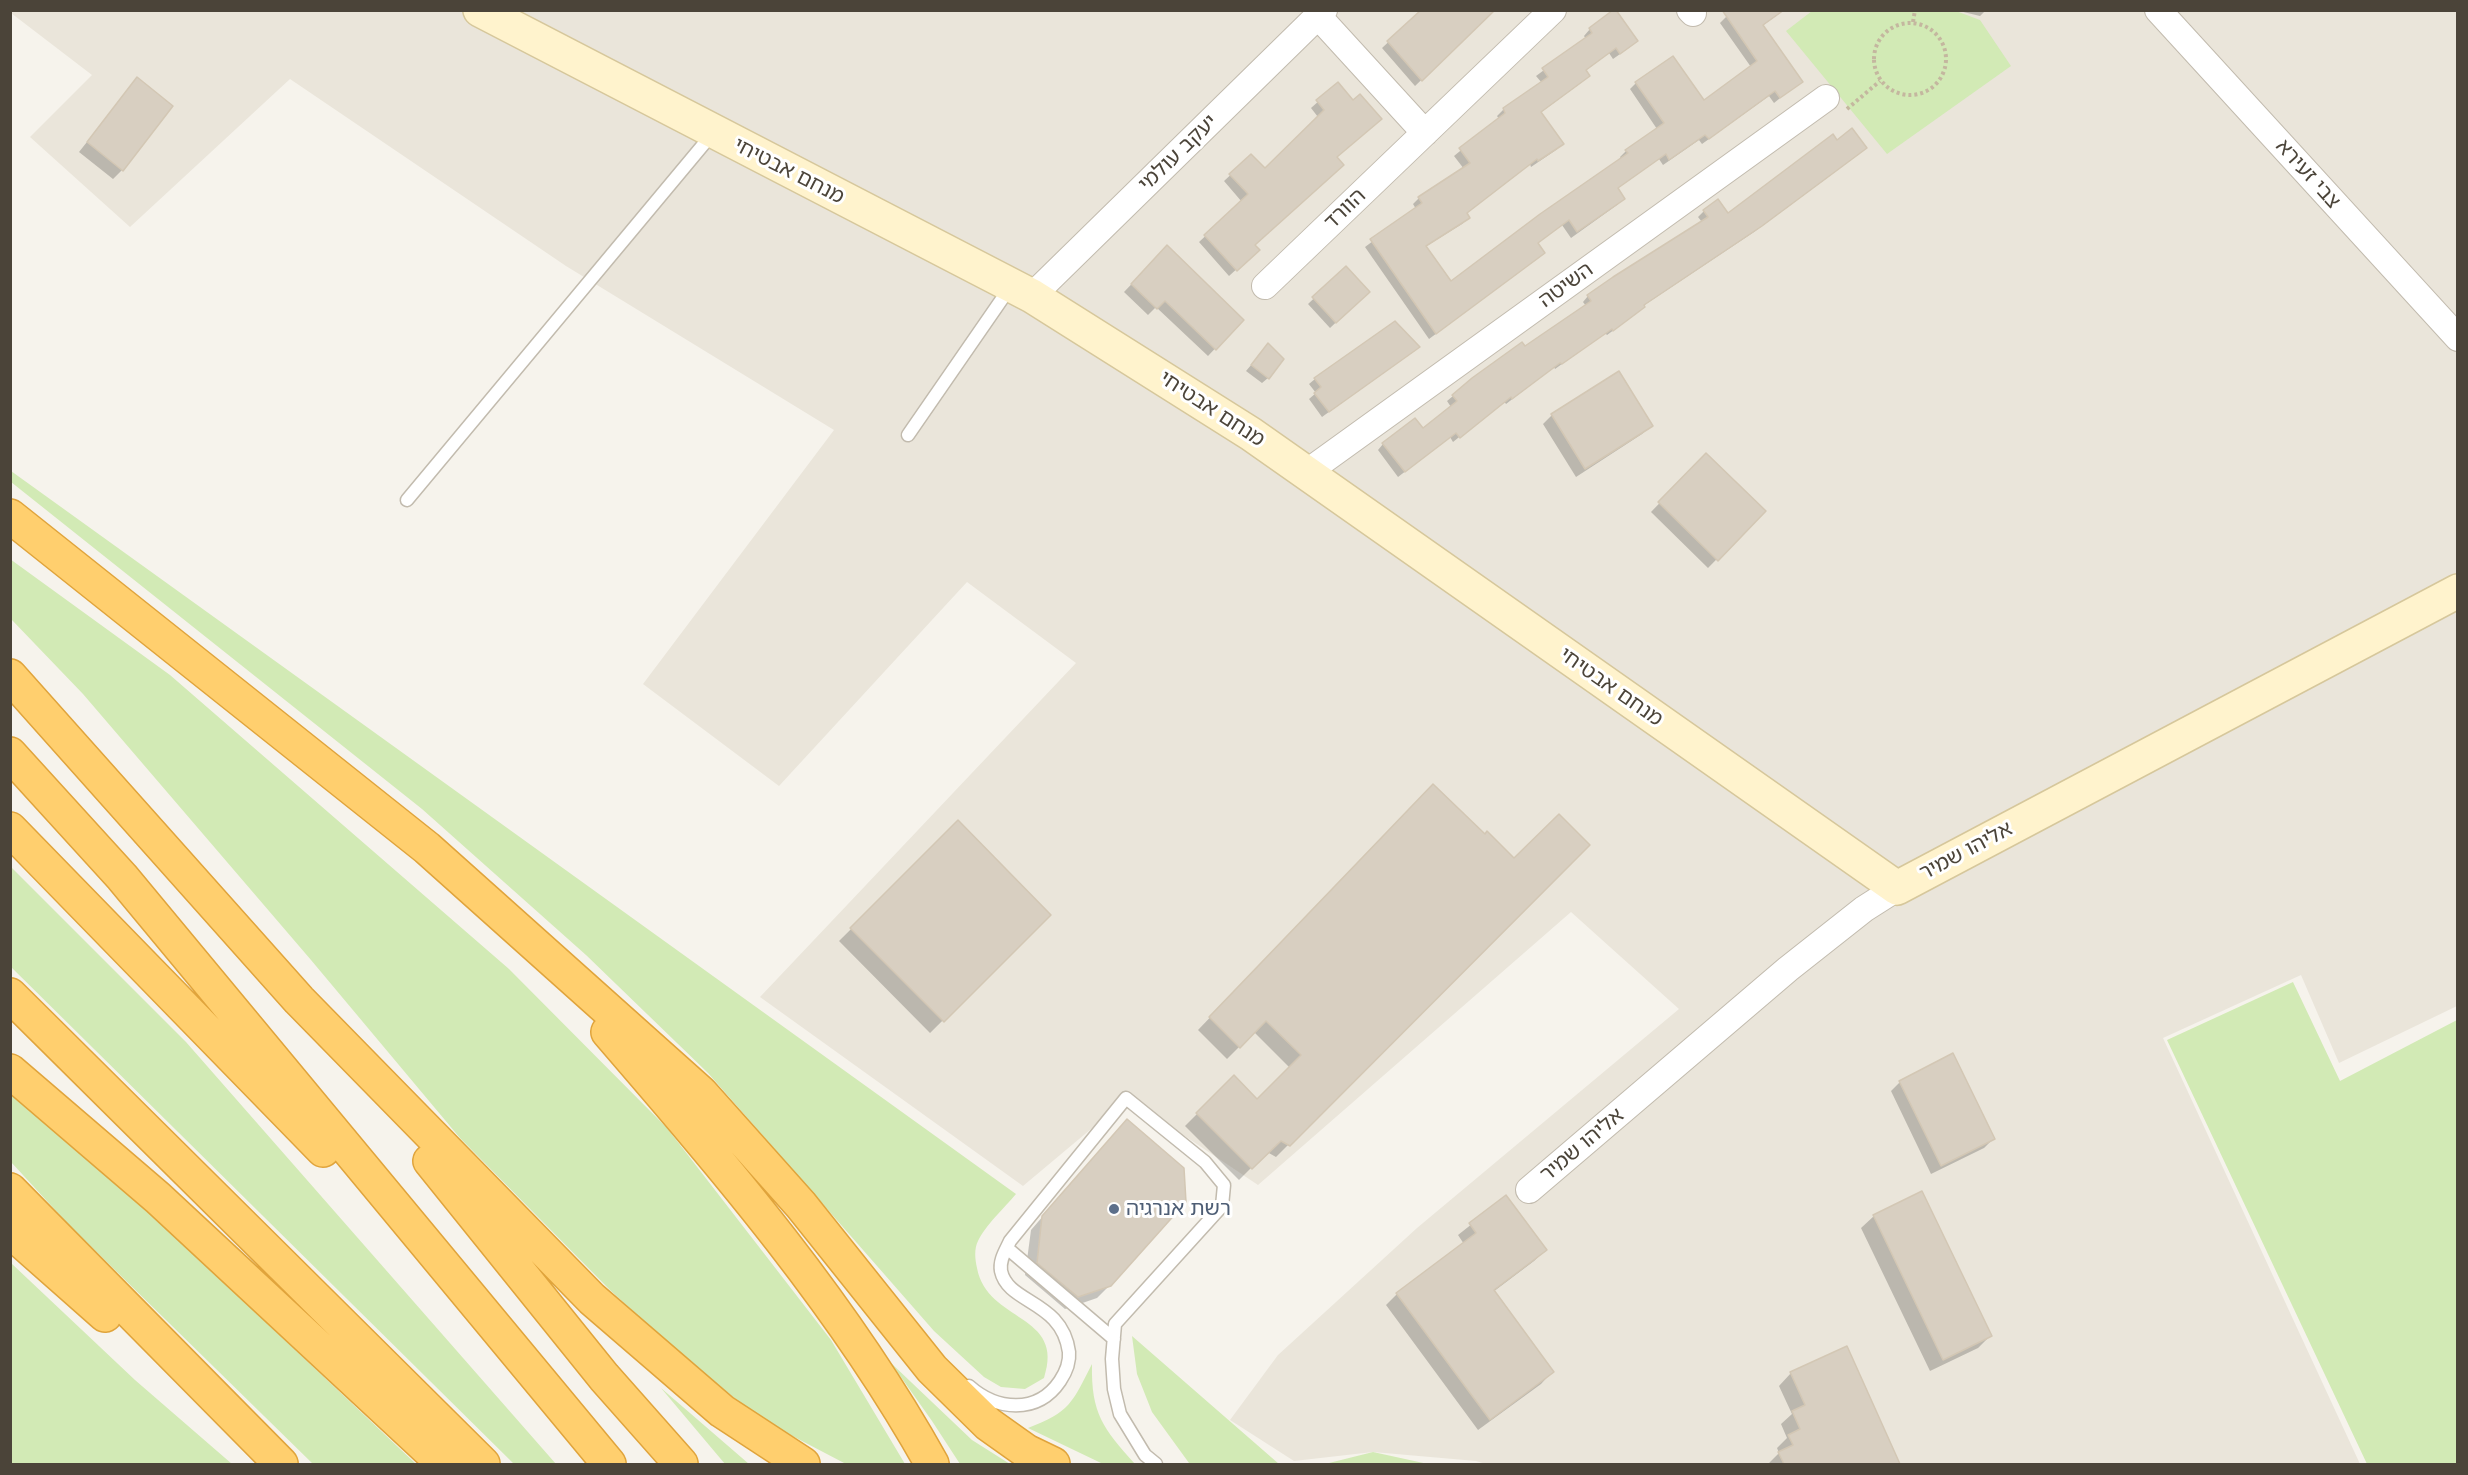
<!DOCTYPE html>
<html>
<head>
<meta charset="utf-8">
<style>
	body { margin:0 }
	#map { position:relative; width:2468px; height:1475px; overflow:hidden; background:#f6f3ec; font-family:Inter,sans-serif }
	canvas { display:block }
	.frame { position:absolute; inset:0; border:12px solid #4b4439; pointer-events:none }
</style>
</head>
<body>
<div id="map">
<canvas width="2468" height="1475"></canvas>
<div class="frame"></div>
</div>
<script>
const ctx = document.querySelector('canvas').getContext('2d');
ctx.lineJoin = 'round';
function paint(path, color) {
  ctx.fillStyle = color;
  ctx.fill(path, 'evenodd');
}
function stroke(path, color, width, dash) {
  ctx.strokeStyle = color;
  ctx.lineWidth = width;
  ctx.lineCap = dash ? 'butt' : 'round';
  ctx.setLineDash(dash || []);
  ctx.stroke(path);
}
function label(font, color, halo, rows, align = 'center') {
  ctx.font = font + ' Inter,"Noto Sans Hebrew",sans-serif';
  ctx.lineWidth = 6;
  ctx.setLineDash([]);
  ctx.textBaseline = 'middle';
  ctx.strokeStyle = halo;
  ctx.fillStyle = color;
  for (const [text, x, y, turn = 0] of rows) {
    ctx.save();
    ctx.translate(x, y);
    ctx.rotate((+turn || 0) * Math.PI / 180);
    ctx.textAlign = isNaN(turn) ? turn : align;
    if (halo) ctx.strokeText(text, 0, 0);
    ctx.fillText(text, 0, 0);
    ctx.restore();
  }
}
const residential = new Path2D(`
	M10,11H2457V1006L2339,1063L2301,975L2163,1038L2360,1464H1486L1476,1461L1373,1452L1294,1461L1230,1420L1278,1355L1417,1228L1679,1009L1571,912L1258,1185L1128,1098L1023,1186L760,997L1076,663L967,582L779,786L643,684L834,430L566,266L290,79L130,227L30,137L92,75L11,13Z`);
const green = new Path2D(`
	M1812,11H1956L1980,20L2011,66L1887,154L1786,31Z
	M11,471L1016,1194C1005,1207 985,1226 978,1241C974,1249 975,1259 977,1268C987,1323 1066,1313 1044,1378L1025,1389L1001,1387L984,1377L934,1331L708,1073L586,955L422,809L11,482Z
	M10,559L170,675L509,969L667,1128L831,1340L905,1464H846L760,1419L670,1345L610,1290L460,1138L311,960L83,694L11,619Z
	M10,866L186,1042L556,1464H514L11,967Z
	M2293,982L2340,1081L2457,1020V1464H2367L2167,1040Z
	M11,1092L144,1207L416,1464H313L69,1225L11,1162Z
	M11,1263L135,1380L232,1464H11Z
	M1132,1336L1279,1464L1189,1463L1152,1412L1137,1374Z
	M891,1363L972,1440L1010,1464H960L932,1421Z
	M1092,1364C1091,1414 1103,1428 1135,1464L1101,1463L1028,1428C1070,1412 1072,1403 1092,1364Z
	M661,1388L749,1464H725Z
	M1373,1452L1428,1464H1325Z`);
const shadow = new Path2D(`
	M1494,10L1415,86L1382,48L1411,21Z
	M1725,10H1784L1762,26L1801,81L1774,103L1769,96L1702,144L1699,140L1663,165L1659,159L1616,189L1623,199L1617,205L1571,238L1562,225L1536,244V259L1429,339L1365,247L1416,209L1413,204L1419,198L1464,169L1454,156L1499,119L1497,116L1503,110L1542,83L1536,76L1586,39L1584,36L1590,29L1630,47L1613,59L1609,53L1585,71L1588,76L1582,82L1540,113L1562,144L1556,150L1531,167L1530,164L1465,214L1468,218L1462,224L1425,247L1450,283L1621,159L1620,157L1626,151L1657,129L1630,89L1636,83L1703,102L1751,67L1720,23L1728,15Z
	M1955,10H1986L1980,16Z
	M137,79L122,170L113,179L79,152Z
	M1338,84L1254,246L1251,256L1229,276L1199,242L1242,202L1224,181L1251,156L1264,171L1318,117L1311,108Z
	M1837,142L1859,154L1754,232L1643,306L1637,313L1607,335L1605,333L1555,369L1554,367L1506,404L1504,401L1453,442L1450,437L1398,477L1378,450L1383,444L1422,430L1451,407L1447,401L1453,396L1586,306L1583,302L1588,296L1702,222L1698,217L1704,211L1727,215Z
	M1167,247L1242,320L1208,356L1156,307L1148,315L1124,292Z
	M1346,268L1368,292L1330,328L1308,304Z
	M1418,347L1322,417L1309,399L1316,393L1309,384L1315,379Z
	M1263,351L1268,378L1262,383L1246,371Z
	M1619,373L1651,425L1642,434L1576,477L1543,424L1552,415Z
	M1706,455L1764,511L1708,568L1651,512Z
	M1421,798L1485,836L1514,860L1588,845L1276,1157L1267,1152L1239,1180L1185,1126L1234,1077L1257,1101L1290,1068L1254,1032L1227,1059L1198,1030Z
	M958,823L1049,915L930,1033L839,941Z
	M1900,1082L1993,1139L1984,1148L1931,1174L1891,1091Z
	M1115,1133L1110,1285L1097,1298L1065,1309L1025,1275L1031,1230Z
	M1506,1197L1545,1250L1534,1261L1493,1292L1552,1372L1541,1384L1478,1430L1386,1305L1397,1294L1464,1244L1458,1235Z
	M1874,1216L1990,1336L1978,1348L1930,1371L1861,1228Z
	M1846,1348L1899,1464H1768L1779,1453L1777,1448L1787,1438L1781,1424L1792,1414L1779,1386L1791,1373Z`);
const building = new Path2D(`
	M1421,10H1495L1422,81L1387,41Z
	M1613,10H1616L1638,41L1620,54L1616,48L1586,70L1590,76L1541,112L1564,144L1538,161L1537,159L1467,213L1470,218L1426,246L1451,281L1540,214L1628,153L1625,150L1664,123L1635,82L1673,56L1704,100L1757,61L1722,10H1784L1763,25L1803,82L1780,98L1775,91L1709,139L1705,135L1669,160L1666,154L1618,188L1625,199L1577,232L1569,220L1538,243L1545,253L1436,334L1370,239L1422,203L1418,197L1470,163L1459,148L1505,113L1503,108L1548,77L1542,68L1592,33L1589,28Z
	M137,77L173,106L123,171L87,142Z
	M1338,82L1353,100L1360,94L1382,119L1337,157L1344,165L1255,245L1260,250L1237,271L1204,235L1248,194L1229,174L1251,154L1265,168L1324,110L1316,100Z
	M1852,128L1867,148L1762,226L1644,305L1645,307L1613,331L1612,329L1562,364L1560,363L1512,399L1511,397L1460,438L1456,433L1405,472L1382,443L1415,418L1423,428L1457,401L1452,395L1472,378L1522,342L1525,346L1591,301L1587,295L1613,277L1708,217L1703,210L1718,199L1728,213L1833,134L1837,140Z
	M1167,245L1244,320L1216,350L1165,301L1157,309L1131,284Z
	M1346,266L1370,292L1336,323L1312,297Z
	M1395,321L1420,347L1329,412L1314,393L1321,387L1314,378Z
	M1268,343L1284,359L1269,379L1251,365Z
	M1619,371L1653,426L1585,469L1551,414Z
	M1706,453L1766,511L1718,561L1658,502Z
	M1433,784L1485,834L1487,831L1514,858L1559,814L1590,845L1290,1146L1281,1141L1252,1169L1196,1113L1234,1075L1257,1099L1301,1055L1266,1021L1240,1048L1209,1017Z
	M958,820L1051,915L944,1022L850,928Z
	M1953,1053L1995,1139L1941,1166L1899,1081Z
	M1127,1119L1184,1168L1186,1202L1111,1286L1078,1297L1037,1263L1042,1216Z
	M1922,1191L1992,1336L1943,1360L1873,1215Z
	M1506,1195L1547,1250L1494,1290L1554,1372L1490,1420L1396,1293L1476,1233L1469,1223Z
	M1847,1346L1900,1464H1784L1778,1452L1793,1445L1788,1435L1800,1429L1792,1411L1805,1405L1790,1372Z`);
const path = new Path2D(`
	M1913,22L1915,10
	M1874 59a36 36 0 1 1 72 0a36 36 0 1 1-72 0Z
	M1847,109L1880,81`);
const lane = new Path2D(`
	M908,435L1011,286
	M407,500L713,133
	M1007,1248L1114,1339
	M969,1386C996,1410 1037,1415 1060,1381C1066,1372 1070,1363 1069,1352C1062,1300 1008,1304 1001,1271C999,1260 1006,1250 1010,1241L1126,1098L1205,1162L1224,1185L1222,1206L1115,1324L1112,1359L1114,1389L1120,1414L1145,1455L1156,1464`);
const street = new Path2D(`
	M1690,10L1693,13
	M2158,10L2458,338
	M1318,16L1425,133
	M1265,286L1553,10
	M1032,296L1324,10
	M1306,473L1826,98
	M1529,1190L1788,969L1864,909L1897,888`);
const secondary = new Path2D(`
	M480,10L1032,296L1251,434L1897,888L2458,591`);
const highway = new Path2D(`
	M10,516L427,848L701,1093L801,1205L932,1369L988,1424L1026,1451L1053,1464
	M10,676L299,1000L592,1299L722,1411L803,1464
	M10,754L122,877L609,1464
	M10,829L323,1150
	M10,995L483,1464
	M608,1032C726,1169 844,1306 932,1464
	M10,1071L158,1198L444,1464
	M430,1161L604,1377L681,1464
	M10,1190L281,1464
	M10,1231L105,1315`);
const markers = [
	[1114,1209,6,"#5c6f8a"]
];
const streetNames = [
	["יעקב עולמי",1178,153,-44],
	["מנחם אבטיחי",789,171,27],
	["צבי זעירא",2308,174,48],
	["הוורד",1345,209,-44],
	["השיטה",1566,285,-36],
	["מנחם אבטיחי",1212,409,33],
	["מנחם אבטיחי",1611,687,35],
	["אליהו שמיר",1966,851,-28],
	["אליהו שמיר",1582,1145,-40]
];
const serviceNames = [
	["רשת אנרגיה",1126,1209]
];
paint(residential, '#eae5da');
paint(green, '#d2eab5');
paint(shadow, '#0003');
paint(building, '#d8cfc1');
stroke(building, '#d3c7b4', 1.5);
stroke(lane, '#c2bbae', 15);
stroke(street, '#c2bbae', 28);
stroke(secondary, '#d6c79b', 36);
stroke(highway, '#e0a43c', 36);
stroke(path, '#c4b79f', 4, [3, 3]);
stroke(lane, '#fff', 12);
stroke(street, '#fff', 26);
stroke(secondary, '#fff3cd', 33);
stroke(highway, '#ffcf6e', 33);
for (const [x, y, r, color] of markers) {
  const dot = new Path2D();
  dot.arc(x, y, r, 0, 2 * Math.PI);
  ctx.fillStyle = color;
  ctx.fill(dot);
  stroke(dot, '#fff', 2);
}
label('21px', '#4b4439', '#fff', streetNames);
label('21px', '#4e5e75', '#fff', serviceNames, 'left');
</script>
</body>
</html>
